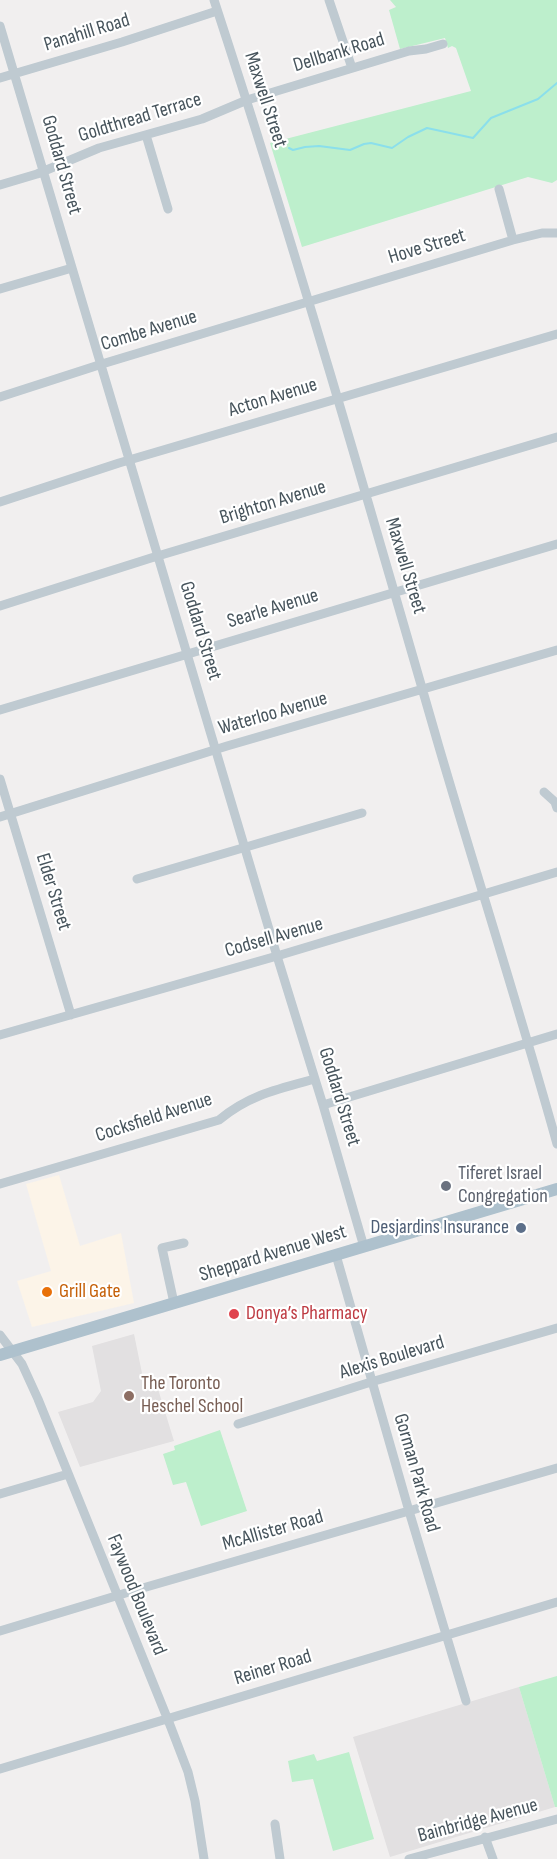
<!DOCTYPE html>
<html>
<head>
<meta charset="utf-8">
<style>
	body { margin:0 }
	canvas { display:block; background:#f1efef }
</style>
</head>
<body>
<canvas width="557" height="1859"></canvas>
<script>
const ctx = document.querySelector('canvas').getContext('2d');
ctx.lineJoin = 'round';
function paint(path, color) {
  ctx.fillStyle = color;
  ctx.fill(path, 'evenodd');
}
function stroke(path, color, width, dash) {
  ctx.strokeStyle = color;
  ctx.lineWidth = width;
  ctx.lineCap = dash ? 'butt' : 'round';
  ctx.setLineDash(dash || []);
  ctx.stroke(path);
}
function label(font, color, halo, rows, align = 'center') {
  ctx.font = font + ' "Sofia Sans Condensed",sans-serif';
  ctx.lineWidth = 4.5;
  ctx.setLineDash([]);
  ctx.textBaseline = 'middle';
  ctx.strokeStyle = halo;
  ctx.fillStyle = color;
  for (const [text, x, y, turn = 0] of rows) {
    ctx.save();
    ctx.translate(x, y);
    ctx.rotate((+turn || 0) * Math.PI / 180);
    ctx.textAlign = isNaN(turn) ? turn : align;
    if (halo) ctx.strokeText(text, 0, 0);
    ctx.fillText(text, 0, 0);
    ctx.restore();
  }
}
const commercial = new Path2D(`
	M59,1175L80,1246L121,1233L134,1303L32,1327L17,1281L51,1271L26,1184Z`);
const education = new Path2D(`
	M134,1334L143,1378L154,1376L174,1441L80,1467L58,1412L93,1402L101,1391L92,1346Z
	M519,1687L555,1807L390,1857L353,1737Z`);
const green = new Path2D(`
	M390,0H557V180L552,183L528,177L302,247L270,143L471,91L456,48L452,46L448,48L445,38L400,49L389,10L396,7Z
	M220,1430L247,1511L201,1526L186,1482L173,1485L163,1454L175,1450L174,1446Z
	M557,1676V1807H555L519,1687Z
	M349,1752L374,1839L333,1851L313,1779L292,1782L288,1761L314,1754L317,1761Z`);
const stream = new Path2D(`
	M289,148L293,150L305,147L319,146L350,150L364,144L371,143L392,148L408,137L427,128L473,138L491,118L538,99L557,83`);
const minor = new Path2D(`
	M214,0C295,247 367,497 439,747C478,880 520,1011 557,1144
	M329,0L352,68
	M0,26L277,956L323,1105L364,1247
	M0,78L122,42L217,11
	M146,135L168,209
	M0,185L37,174L99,148L202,119L247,100L409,51L426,49L443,44
	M499,189L513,240
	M0,289L72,268
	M0,397L102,364L513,240L542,233H557
	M0,502L119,463L557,334
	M0,606L151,558L557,437
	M0,710L557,544
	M0,779L71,1015
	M544,792L555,802L557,808
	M0,817L227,746L557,650
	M137,879L362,813
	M0,1035L277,956L557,872
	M323,1105L557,1034
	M0,1184L219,1120C249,1095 278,1089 315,1079
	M336,1255L409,1511L466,1701
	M174,1303L162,1248L184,1243
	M0,1335L22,1364L38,1399L170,1725L188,1772L195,1801L204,1859
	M238,1424L371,1382L557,1328
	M0,1494L68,1474
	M0,1631L129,1592L557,1468
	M0,1769L557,1602
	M275,1824L280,1859
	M485,1837L493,1859
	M409,1859L557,1819`);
const major = new Path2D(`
	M0,1355L557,1189`);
const markers = [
	[446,1186,6,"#6b7280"],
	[521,1228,6,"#5c6f8a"],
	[47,1292,6,"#e8710a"],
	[234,1314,6,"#e0444e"],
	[129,1396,6,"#8d6e63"]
];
const streetNames = [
	["Panahill Road",87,33,-17],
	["Dellbank Road",339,53,-17],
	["Maxwell Street",265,100,72],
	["Goldthread Terrace",140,118,-17],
	["Goddard Street",61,165,74],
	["Hove Street",427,247,-17],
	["Combe Avenue",149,331,-17],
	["Acton Avenue",273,398,-17],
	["Brighton Avenue",273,503,-17],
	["Maxwell Street",405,566,73],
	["Searle Avenue",273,609,-17],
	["Goddard Street",200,631,73],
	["Waterloo Avenue",273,714,-16],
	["Elder Street",53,892,73],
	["Codsell Avenue",274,938,-16],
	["Goddard Street",339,1097,73],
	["Cocksfield Avenue",154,1118,-18],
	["Sheppard Avenue West",273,1254,-17],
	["Alexis Boulevard",392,1358,-17],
	["Gorman Park Road",416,1473,74],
	["McAllister Road",273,1531,-16],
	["Faywood Boulevard",136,1595,68],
	["Reiner Road",273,1668,-17],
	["Bainbridge Avenue",478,1821,-15]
];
const worshipNames = [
	["Tiferet Israel",458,1174],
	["Congregation",458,1197]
];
const serviceNames = [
	["Desjardins Insurance",509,1228]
];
const foodNames = [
	["Grill Gate",59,1292]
];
const healthNames = [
	["Donya’s Pharmacy",246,1314]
];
const educationNames = [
	["The Toronto",141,1384],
	["Heschel School",141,1407]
];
paint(commercial, '#fcf4e8');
paint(education, '#e2e0e1');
paint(green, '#bdefcc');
stroke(stream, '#8bdfeb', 2);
stroke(minor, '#bfcad1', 9);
stroke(major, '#aec1cd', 12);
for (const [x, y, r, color] of markers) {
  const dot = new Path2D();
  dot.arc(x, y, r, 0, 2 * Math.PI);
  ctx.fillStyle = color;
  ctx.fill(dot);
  stroke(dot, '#fff', 2);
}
label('20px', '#47545c', '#fff', streetNames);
label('20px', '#5b616d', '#fff', worshipNames, 'left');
label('20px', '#4e5e75', '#fff', serviceNames, 'right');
label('20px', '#c56008', '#fff', foodNames, 'left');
label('20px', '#be3a42', '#fff', healthNames, 'left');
label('20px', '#785e54', '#fff', educationNames, 'left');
</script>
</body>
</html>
